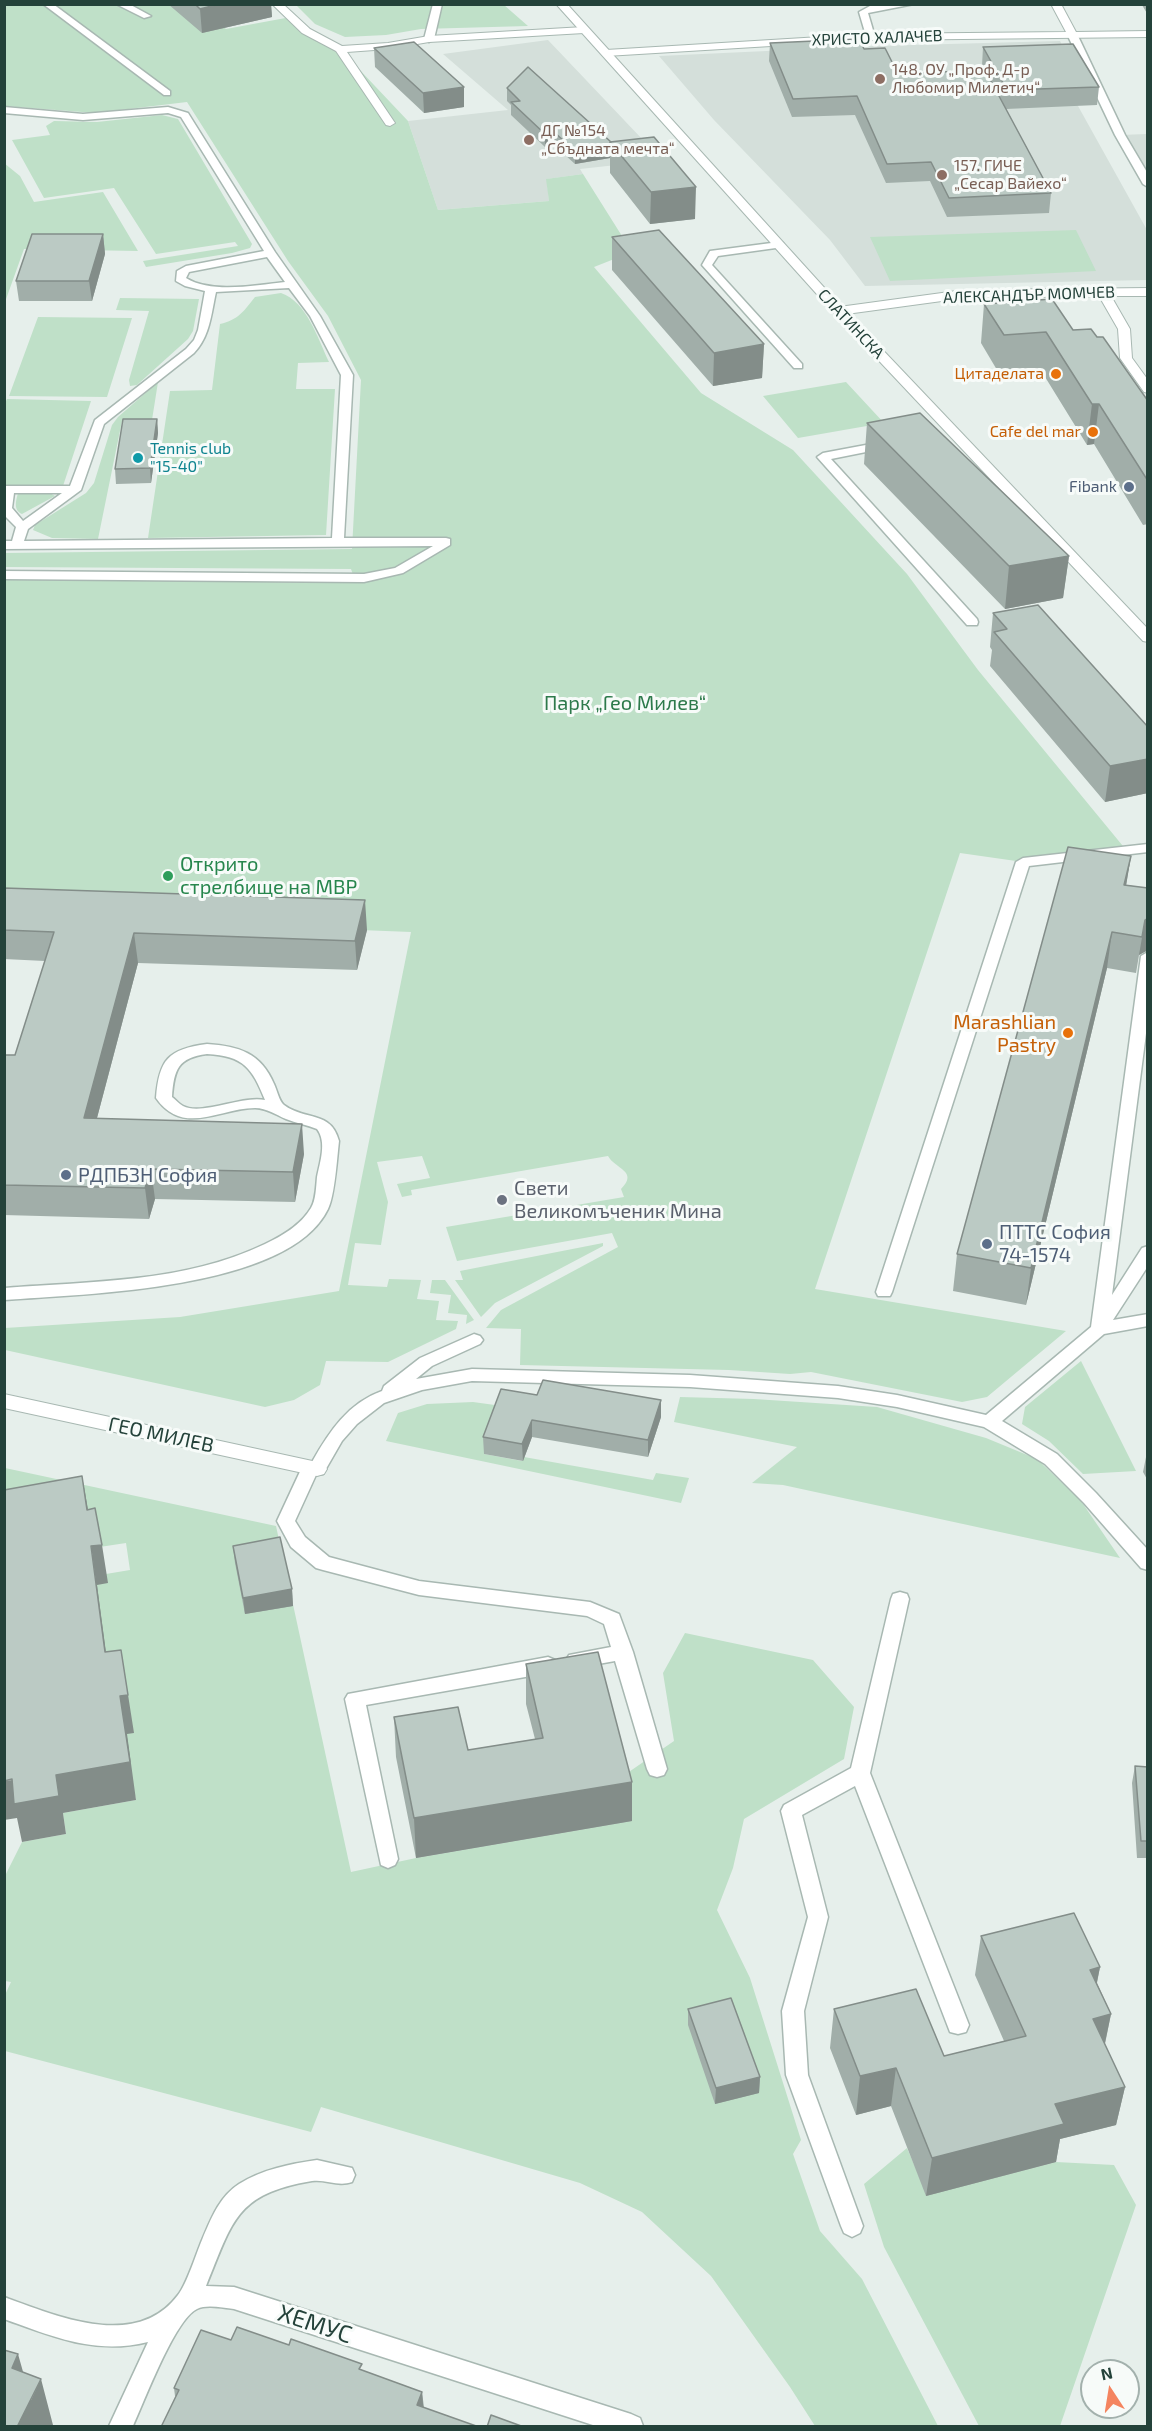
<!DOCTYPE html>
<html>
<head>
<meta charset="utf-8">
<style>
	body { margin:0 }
	#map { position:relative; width:1152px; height:2431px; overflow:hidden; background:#e6efeb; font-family:"Exo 2",sans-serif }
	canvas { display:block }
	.frame { position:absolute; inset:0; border:6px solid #24423a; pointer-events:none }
	.north { position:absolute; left:1080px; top:2359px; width:60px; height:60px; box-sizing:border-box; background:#f7fbf9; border:2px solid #a3b1ad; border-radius:50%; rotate:348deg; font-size:16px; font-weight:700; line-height:24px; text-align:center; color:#24423a }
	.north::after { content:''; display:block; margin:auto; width:21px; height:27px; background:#f4845f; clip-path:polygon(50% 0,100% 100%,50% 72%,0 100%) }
</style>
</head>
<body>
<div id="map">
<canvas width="1152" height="2431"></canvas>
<div class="frame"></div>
<div class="north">N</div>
</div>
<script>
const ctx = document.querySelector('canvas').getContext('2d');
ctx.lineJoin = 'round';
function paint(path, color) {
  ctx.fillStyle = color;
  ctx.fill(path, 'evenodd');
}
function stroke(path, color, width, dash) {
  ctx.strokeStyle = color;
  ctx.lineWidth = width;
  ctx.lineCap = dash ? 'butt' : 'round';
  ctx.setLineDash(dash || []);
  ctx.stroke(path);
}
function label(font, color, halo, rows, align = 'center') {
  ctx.font = font + ' "Exo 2",sans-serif';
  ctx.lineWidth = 6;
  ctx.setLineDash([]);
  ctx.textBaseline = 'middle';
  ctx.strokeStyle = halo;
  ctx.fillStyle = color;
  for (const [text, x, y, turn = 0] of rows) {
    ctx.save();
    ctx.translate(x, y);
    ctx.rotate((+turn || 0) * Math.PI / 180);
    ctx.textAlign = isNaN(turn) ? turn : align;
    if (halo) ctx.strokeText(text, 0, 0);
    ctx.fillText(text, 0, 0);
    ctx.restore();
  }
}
const built = new Path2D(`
	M548,40L662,160L580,169L583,174L547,179L549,201L438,210L408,121L508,110L443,54Z
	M1060,41L1071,62L1073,97L1147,230V280L865,286L830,240L714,120L659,56L874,46Z
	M1147,134V184L1120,135Z`);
const green = new Path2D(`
	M5,5H194L226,29L291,17L340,49L408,121L438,210L549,201L546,179L583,174L632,252L594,267L701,393L793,450L907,574L978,670L1127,851L1023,862L960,853L815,1289L1066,1331L987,1397L962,1402L811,1372L790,1374L729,1370L520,1365L521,1329L486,1328L501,1310L618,1247L612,1233L457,1261L446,1227L624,1197L621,1189C639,1171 615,1169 608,1156L411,1190L412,1195L402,1197L397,1184L430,1178L422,1156L377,1162L388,1202L381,1245L355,1243L348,1285L387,1287L389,1279L421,1280L417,1299L439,1301L436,1320L458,1321L456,1329L388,1362L326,1361L320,1385L294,1400L265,1407L5,1350V1328L180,1317L339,1291L411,932L5,916V579L356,583L351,569L5,567V553L352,549L361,380L328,316L288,261L187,102L95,113L5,106Z
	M296,5H504L528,26L421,29L386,35L345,37L315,24Z
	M162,115L178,119L252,244L250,248L232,253L146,267L143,261L238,246L235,242L156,254L114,188L44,198L12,140L50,135L46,126L54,121L97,122Z
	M4,163L20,176L34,202L103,192L138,251L24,249L5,302Z
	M1076,230L1096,271L890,281L870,237Z
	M281,293C307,302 318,339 329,362L298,363L296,389H335L326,535L148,538L170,391L212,390L220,324C238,320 244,311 255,297Z
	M120,298L199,299L193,331L188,339L137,385L130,386L129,380L149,311L116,310Z
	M38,317L132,318L107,397L9,396Z
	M158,382L152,420L122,421L98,539L52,538L33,530L35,525L86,493L94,483L112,425L118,417Z
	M846,382L884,423L798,438L763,396Z
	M7,399L91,401L63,486L5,485L4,405Z
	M24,492L50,493L55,496L22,514C13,510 16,501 18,493Z
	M603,1243V1246L495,1303L481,1317L455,1280H463L460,1271Z
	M432,1280H445L474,1320L466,1324L467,1315L448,1313L451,1295L430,1293Z
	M1081,1361L1136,1471L1083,1474L1049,1441L1022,1424L1025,1407Z
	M680,1397L754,1399L877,1407L986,1438L1037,1459L1081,1501L1120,1558L783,1485L752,1483L797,1447L674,1422Z
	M473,1402L502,1406L484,1454L522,1461L524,1457L653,1480L656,1473L689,1478L681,1503L386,1441L398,1413L427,1404Z
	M5,1468L276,1526L351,1872L416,1858L631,1821L620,1778L674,1741L663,1673L685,1633L813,1660L854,1707L844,1759L744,1819L733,1868L717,1910L750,1978L801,2140L793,2154L820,2231L862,2279L938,2426H815L790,2387L711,2276L642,2212L580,2183L321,2107L311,2132L5,2051L4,1997L11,1982L5,1981V1876L22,1842L66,1834L63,1813L136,1800L111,1690L76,1588L106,1574L130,1570L126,1543L93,1548L4,1499Z
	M907,2148L927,2195L1056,2162L1114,2165L1136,2205L1060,2426H979L884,2247L864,2184Z`);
const service = new Path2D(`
	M43,4H53L170,91V95H164Z
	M116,4H129L151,16L144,18Z
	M433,4H442L434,39L429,42L424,39Z
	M881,4H914L868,13L875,37L867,39L859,12L870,6Z
	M1069,32L1077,34L1125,135L1148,174V187L1143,184L1115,135L1067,34Z
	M4,107L83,114L168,107L188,113L275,252L320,316L353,375L344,538H446L450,539V545L403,573L364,582L4,579V571L364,574L395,568L433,546L4,549V541H12L16,527L4,515V486H70L95,420L186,349L194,340L198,330L205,291L185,286L176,281L177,271L186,266L264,251L181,117L168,113L83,120L4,113ZM267,257L285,282C256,285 212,294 186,278L189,272ZM289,288L310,316L341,375L332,538L24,541L28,529L81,490L104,424L194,353C210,336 211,315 216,292ZM14,493H62L23,521L12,508Z
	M779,242L783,243V247L718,256L712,265L802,364V368H794L702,265L710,251Z
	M887,441L893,445L891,447L831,459L977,619L978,622L977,625H967L817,457L823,453Z
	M1148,844V852L1029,866L892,1292L890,1296H878L876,1292L1016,862L1023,858Z
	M1148,952V1018L1112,1295L1142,1248L1148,1246V1266L1113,1320L1148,1314V1326L1104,1334L1002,1421L1057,1454L1096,1493L1148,1550V1570L1141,1568L1084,1503L1045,1464L984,1427L897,1407L838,1398L690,1387L472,1381L422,1390L384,1403L357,1424L342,1441L323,1474L316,1475L295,1521L305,1537L329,1557L419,1581L590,1602L619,1614L633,1652L667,1769L664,1775L657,1777L650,1775L647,1769L615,1661L576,1668L569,1665L566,1660L569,1655L611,1647L604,1624L587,1616L419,1595L323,1570L316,1568L291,1547L277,1521L304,1463L312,1462C329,1432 348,1403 382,1391L384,1386L420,1358L474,1334L480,1336L483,1340L480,1344L432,1366L416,1379L472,1369L690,1375L838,1386L897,1395L986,1415L1091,1327L1141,956Z
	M207,1044C239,1046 261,1053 274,1084C277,1090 279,1101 284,1105C305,1121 331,1110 339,1141C337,1158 335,1195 328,1209C289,1290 84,1294 4,1300V1288C92,1281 184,1283 265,1244C282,1236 301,1225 311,1208C316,1200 316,1187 317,1177C320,1162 327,1142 317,1129C307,1125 296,1123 286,1119C276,1115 267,1108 255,1108C220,1108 183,1137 156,1098C159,1060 168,1049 207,1044ZM207,1054C244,1056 252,1068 265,1100C242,1095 202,1116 183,1106C179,1104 175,1099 172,1097C174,1069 178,1058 207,1054Z
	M900,1592L907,1594L909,1599L870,1773L969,2025L966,2032L958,2034L950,2032L855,1786L802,1815L828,1917L804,2011L808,2075L863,2226L860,2233L852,2237L844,2233L841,2226L786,2075L782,2011L808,1917L781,1811L784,1805L851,1768L891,1599L893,1594Z
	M548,1657L555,1660L558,1665L555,1670L548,1673L366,1705L398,1859L395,1865L388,1868L381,1865L345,1699L348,1694Z
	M317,2160L352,2168L355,2175L352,2182C338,2187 326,2179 312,2181C235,2194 233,2221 206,2286L234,2287L631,2414L640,2418L643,2426H596L234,2309C223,2308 207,2304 197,2309C175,2319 144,2402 133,2426H109L148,2342C95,2355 54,2337 4,2319V2297C57,2316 136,2351 178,2295C187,2284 196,2254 202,2240C211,2219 219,2197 239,2184C263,2169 290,2164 317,2160Z`);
const minor = new Path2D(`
	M272,4H283L310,29L342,46L388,43L429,36L584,27L589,30L584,33L429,42L388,49L347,52L395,123L390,126L386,125L336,51L302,33Z
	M1051,4H1061L1076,32L1148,31V37L870,40L606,56L601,53L606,50L870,34L1066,32Z
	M1148,288V296H1111L1130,329L1132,358L1148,380V393L1144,392L1120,358L1118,329L1099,296L964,298L839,315L833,311L839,307L964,290Z`);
const tertiary = new Path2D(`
	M556,4H567L840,305L1148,629V642L1143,641L832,311Z
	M4,1394L317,1462L324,1464L327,1469L324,1474L317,1476L4,1408Z`);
const wall = new Path2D(`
	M168,4H271L272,17L202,33Z
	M1142,4H1148V15L1142,5Z
	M770,43L864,49L898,74L984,70L982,66L983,47L1099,87L1097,105L1006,109L1051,193L1049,213L947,217L930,181L886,183L855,115L792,117L769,61Z
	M374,48L464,107L424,113L375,67Z
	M528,67L695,219L650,224L610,173V158L575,164L554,145L545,147L511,115V105L507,101V88Z
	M103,234L105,254L92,301H19L16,281Z
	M612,237L764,344L762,378L713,386L612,270Z
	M984,304L1097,337L1148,401V524L1143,525L1094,444L1087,445L1042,372L1000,375L981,343Z
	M157,419L158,433L151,483L116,484L115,469Z
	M867,423L1069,556L1063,598L1005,609L864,464Z
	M993,613L1148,727V793L1105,802L990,666L992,650L990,647Z
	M1131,856L1126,885L1148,888V950L1139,955L1136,973L1107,968L1026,1305L953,1291L957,1254Z
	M4,888L367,930L357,970L138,963L97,1118L304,1154L295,1202L155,1199L149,1219L4,1215V1055H15L45,961L4,959Z
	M537,1395L661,1400V1417L648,1457L532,1437L523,1461L484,1454L483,1437Z
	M1148,1447V1481L1143,1472Z
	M233,1546L292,1589L293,1606L245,1614L235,1563Z
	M526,1664L632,1821L416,1858L396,1757L394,1717L468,1750L535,1739L526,1704Z
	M1135,1766L1148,1767V1858H1137L1132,1783Z
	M981,1936L1100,1967L1097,1983L1111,2014L1105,2044L1125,2087L1116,2125L1060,2139L1056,2162L926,2196L891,2106L856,2115L830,2048L834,2009L944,2056L1004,2041L975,1975Z
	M688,2009L760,2077L759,2093L715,2104L688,2025Z
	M231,2340L362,2370L422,2392L424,2407L175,2396L174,2388Z`);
const shadedWall = new Path2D(`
	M219,4H271L272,17L202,33L200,9Z
	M464,87V107L424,113L423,93Z
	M554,132V145L545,147V134Z
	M610,145V158L575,164V151Z
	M696,187L695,219L650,224L651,192Z
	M103,234L105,254L92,301L89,281Z
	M764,344L762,378L713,386L714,353Z
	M1092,404H1099L1094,444L1087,445Z
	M157,419L158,433L151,483L150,468Z
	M1069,556L1063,598L1005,609L1009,566Z
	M1148,759V793L1105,802L1110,766Z
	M1131,856L1125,892L1124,885Z
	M365,900L367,930L357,970L355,941Z
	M1148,918V950L1139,955L1145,920Z
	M1112,932L1107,968L1026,1305L1031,1268Z
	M134,933L138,963L89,1148L84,1118Z
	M302,1124L304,1154L295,1202L293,1172Z
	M151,1169L155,1199L149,1219L145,1188Z
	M661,1400V1417L648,1457V1440Z
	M532,1420V1437L523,1461L522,1444Z
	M82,1476L89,1515L102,1545L108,1583L97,1585L111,1690L105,1652Z
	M292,1589L293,1606L245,1614L243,1598Z
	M121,1650L134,1733L127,1734L136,1800L63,1813L66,1834L22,1842L17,1818L4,1820V1781L56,1775L120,1696Z
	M632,1782V1821L416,1858L414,1818Z
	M1100,1967L1092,2006L1090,1970Z
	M1111,2014L1103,2052L1093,2019Z
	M896,2068L891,2106L856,2115L860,2076Z
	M760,2077L759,2093L715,2104L716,2088Z
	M1125,2087L1116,2125L1060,2139L1056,2162L926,2196L932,2158L1055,2104Z
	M18,2354L31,2400L41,2379L53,2425L52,2427H17L12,2368Z
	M422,2392L425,2427L417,2405Z`);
const building = new Path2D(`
	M195,4H219L200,9Z
	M859,39L864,49L885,48L898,74L985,70L1051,193L949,198L931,162L887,164L857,96L793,99L770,43Z
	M414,42L464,87L423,93L374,48Z
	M1073,44L1099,87L1007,90L983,47Z
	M528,67L611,142H610V145L575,151L554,132L545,134L511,102L520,101L507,88Z
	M654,137L696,187L651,192L610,142Z
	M659,230L764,344L714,353L612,237Z
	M32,234H103L89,281H16Z
	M1052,299L1073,330L1091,329L1097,337H1103L1148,401V481L1099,404H1092L1046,332L1004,335L984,304Z
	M920,413L1069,556L1009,566L867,423Z
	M123,419H157L150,468L115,469Z
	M1038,605L1148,727V759L1110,766L994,632L1007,629L993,613Z
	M1068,847L1131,856L1124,885L1148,888V918L1145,920L1142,937L1112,932L1031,1268L957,1254Z
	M4,888L365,900L355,941L134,933L84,1118L302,1124L293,1172L151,1169L145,1188L4,1185V1055H15L54,932L4,930Z
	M543,1380L661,1400L648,1440L532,1420L522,1444L483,1437L501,1389L537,1395Z
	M82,1476L87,1510L95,1508L102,1545L91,1546L105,1652L121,1650L128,1695L120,1696L130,1762L56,1775L59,1796L14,1804L12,1779L4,1781V1490Z
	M280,1537L292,1589L243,1598L233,1546Z
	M598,1652L632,1782L414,1818L394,1717L458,1707L468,1750L543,1738L526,1664Z
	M1135,1766L1148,1767V1841H1141Z
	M1074,1913L1100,1967L1090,1970L1111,2014L1093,2019L1125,2087L1055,2104L1064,2124L932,2158L896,2068L860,2076L834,2009L916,1989L944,2056L1026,2036L981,1936Z
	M731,1998L760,2077L716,2088L688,2009Z
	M237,2327L289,2345L291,2339L362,2364L359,2369L422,2392L417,2405L479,2427H161L179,2390L174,2388L201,2330L231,2340Z
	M4,2350L18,2354L12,2368L41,2379L17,2427H4Z
	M491,2415L524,2427H487Z`);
const markers = [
	[880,79,6,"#8d6e63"],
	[529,140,6,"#8d6e63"],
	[942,175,6,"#8d6e63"],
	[1056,374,6,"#e8710a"],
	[1093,432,6,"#e8710a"],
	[138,458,6,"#0f9aa8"],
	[1129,487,6,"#5c6f8a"],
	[168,876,6,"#2e9e5b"],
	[1068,1033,6,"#e8710a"],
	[66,1175,6,"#5c6f8a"],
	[502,1200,6,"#6b7280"],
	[987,1244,6,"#5c6f8a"]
];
const farStreetnames = [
	["ХРИСТО ХАЛАЧЕВ",877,38,-2],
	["АЛЕКСАНДЪР МОМЧЕВ",1029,295,-2],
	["СЛАТИНСКА",851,324,47]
];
const farEducationnames = [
	["148. ОУ „Проф. Д-р",892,70],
	["Любомир Милетич“",892,88],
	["ДГ №154",541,131],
	["„Сбъдната мечта“",541,149],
	["157. ГИЧЕ",954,166],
	["„Сесар Вайехо“",954,184]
];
const farFoodnames = [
	["Цитаделата",1044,374],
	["Cafe del mar",1081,432]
];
const farCulturenames = [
	["Tennis club",150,449],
	["\"15-40\"",150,467]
];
const farServicenames = [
	["Fibank",1117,487]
];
const parkNames = [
	["Парк „Гео Милев“",625,703]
];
const leisureNames = [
	["Открито",180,864],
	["стрелбище на МВР",180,887]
];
const foodNames = [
	["Marashlian",1056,1022],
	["Pastry",1056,1045]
];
const serviceNames = [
	["РДПБЗН София",78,1175],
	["ПТТС София",999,1232],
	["74-1574",999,1255]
];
const worshipNames = [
	["Свети",514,1188],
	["Великомъченик Мина",514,1211]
];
const streetNames = [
	["ГЕО МИЛЕВ",161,1435,12]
];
const nearStreetnames = [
	["ХЕМУС",315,2324,18]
];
paint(built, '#d4dfda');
paint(green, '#bfe0c8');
stroke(service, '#a8b8b2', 3);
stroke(minor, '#a8b8b2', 2);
stroke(tertiary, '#a8b8b2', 2);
paint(service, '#fff');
paint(minor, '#fff');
paint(tertiary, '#fff');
paint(wall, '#a1aea9');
paint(shadedWall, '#838d89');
paint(building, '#bbcac4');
stroke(building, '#838d89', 1.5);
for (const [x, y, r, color] of markers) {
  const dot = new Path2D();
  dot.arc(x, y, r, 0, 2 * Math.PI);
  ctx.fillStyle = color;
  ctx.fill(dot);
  stroke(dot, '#f7fbf9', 2);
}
label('16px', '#24423a', '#f7fbf9', farStreetnames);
label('16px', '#785e54', '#f7fbf9', farEducationnames, 'left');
label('16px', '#c56008', '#f7fbf9', farFoodnames, 'right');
label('16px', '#0d838f', '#f7fbf9', farCulturenames, 'left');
label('16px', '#4e5e75', '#f7fbf9', farServicenames, 'right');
label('20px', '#2d7a4b', '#f7fbf9', parkNames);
label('20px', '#27864d', '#f7fbf9', leisureNames, 'left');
label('20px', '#c56008', '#f7fbf9', foodNames, 'right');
label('20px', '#4e5e75', '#f7fbf9', serviceNames, 'left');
label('20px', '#5b616d', '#f7fbf9', worshipNames, 'left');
label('20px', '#24423a', '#f7fbf9', streetNames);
label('24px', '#24423a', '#f7fbf9', nearStreetnames);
</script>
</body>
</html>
